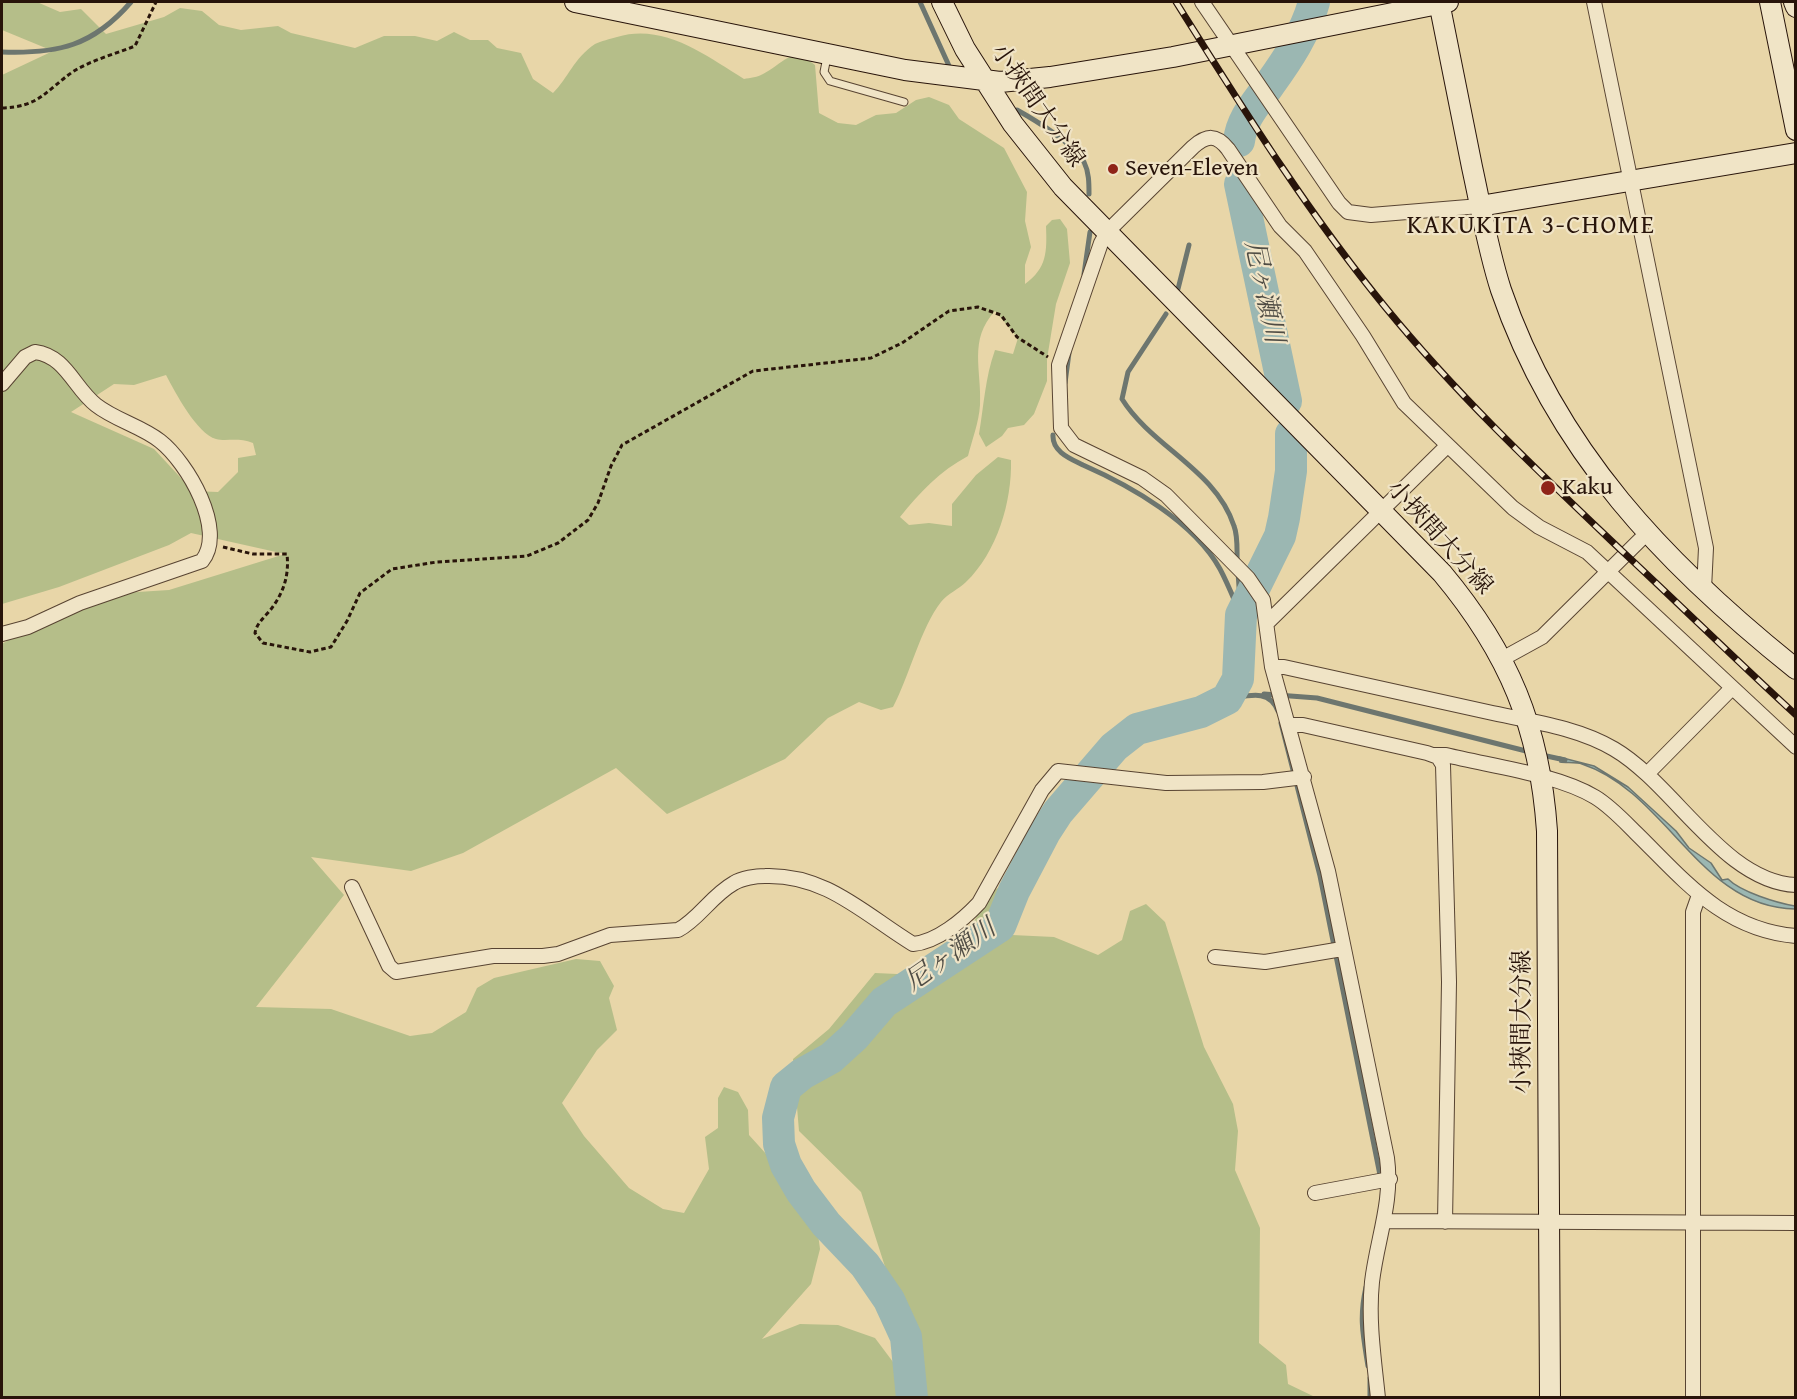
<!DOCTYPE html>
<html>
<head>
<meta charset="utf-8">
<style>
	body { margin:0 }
	#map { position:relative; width:1797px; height:1399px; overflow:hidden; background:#e8d6a8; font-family:"Gentium Book Plus",serif }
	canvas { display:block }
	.frame { position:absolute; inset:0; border:3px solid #28140a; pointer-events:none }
</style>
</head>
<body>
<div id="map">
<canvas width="1797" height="1399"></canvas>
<div class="frame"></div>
</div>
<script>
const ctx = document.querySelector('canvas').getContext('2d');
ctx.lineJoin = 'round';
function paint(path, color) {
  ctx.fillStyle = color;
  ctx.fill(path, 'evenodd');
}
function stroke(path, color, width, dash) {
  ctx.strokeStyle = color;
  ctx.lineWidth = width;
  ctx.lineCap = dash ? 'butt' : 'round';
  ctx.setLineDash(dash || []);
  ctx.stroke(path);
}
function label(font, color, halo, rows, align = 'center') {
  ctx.font = font + ' "Gentium Book Plus","Noto Serif JP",serif';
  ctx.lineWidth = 4.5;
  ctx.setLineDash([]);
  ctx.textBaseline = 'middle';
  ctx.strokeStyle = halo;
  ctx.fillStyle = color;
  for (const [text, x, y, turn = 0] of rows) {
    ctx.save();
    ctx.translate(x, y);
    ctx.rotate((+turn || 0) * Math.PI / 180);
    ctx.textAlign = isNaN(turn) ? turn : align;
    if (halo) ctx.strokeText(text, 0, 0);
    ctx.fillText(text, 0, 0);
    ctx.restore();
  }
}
const green = new Path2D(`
	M2,2H37L60,12L81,9L106,34L164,17L180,8L202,11L219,25L241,30L278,26L291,33L355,48L384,36H415L437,41L454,32L470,40H488L497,48L521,53L533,79L553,93C569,77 573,59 595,44C601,41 610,39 617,37C664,23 705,55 744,79C750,78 758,77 763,74C785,63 790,45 815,65L819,113L838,123L856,125L876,115L896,113L916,100L929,97L949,105L959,119L1004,148L1027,192L1025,221L1031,247L1025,265V284C1047,268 1047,252 1046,226L1052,220L1060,219L1067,229L1070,263L1056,304L1047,359V381L1034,414L1024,425L1008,428L1002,436L986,447L979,434C984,405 985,378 995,350L1013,354L1018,338L995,311C968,340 982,370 980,405C979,422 972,440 968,456C940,471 920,492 900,517L909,525L929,523L952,526V504L976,475L998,457L1011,460C1012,502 997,552 966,582C959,589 947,594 941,602C921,627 909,677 893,707L881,710L859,702L828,718L785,759L667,814L616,768L463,853L411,871L311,857L344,895L256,1007L331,1009L410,1036L432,1033L466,1012L477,988L494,978L576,959L600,961L614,986L609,998L617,1030L597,1050L562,1103L584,1136L629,1188L663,1209L684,1213L709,1169L705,1137L718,1128V1098L724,1087L738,1092L748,1110L749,1135L786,1176L816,1219L820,1249L811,1284L762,1339L800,1324L838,1325L875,1338L899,1370L900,1340L888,1276L861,1192L799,1131L793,1059L829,1029L875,973L941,976L991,893L1006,882L1012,899V935L1054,937L1098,955L1122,940L1130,911L1146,904L1165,922L1204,1047L1233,1104L1238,1131L1235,1170L1260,1228L1259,1343L1286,1365L1288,1384L1315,1397H2V644L23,631L122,593L169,590L285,554L191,533L169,545L59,587L2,604V75L53,51L2,30ZM166,375C175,392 197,434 216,439C226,442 237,437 253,443L256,455L238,458V472L218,492L193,491L154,449L71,412L114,384L134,385Z`);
const water = new Path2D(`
	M1559,757L1594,766L1628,787L1676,831L1689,848L1711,863L1722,880L1728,879C1741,892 1777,903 1795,906V909C1700,908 1667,792 1582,764C1577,762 1566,763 1560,762Z`);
const stream = new Path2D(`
	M920,2L950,68
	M2,52C58,54 93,46 131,2
	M1017,110C1035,120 1073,143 1084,162C1089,172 1089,183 1089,194
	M1084,274L1090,232
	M1178,289L1189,245
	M1166,314L1128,372L1122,399C1152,447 1216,470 1234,526C1238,536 1237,551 1237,562
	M1065,383L1069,353
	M1053,435C1052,452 1071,459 1083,465C1131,486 1194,522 1220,569C1227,582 1233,597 1239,611
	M1238,572L1241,615
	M1264,694L1317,698L1530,752
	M1227,699C1248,696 1269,688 1278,711
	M1281,723L1320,876L1381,1180
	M1542,755L1565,760
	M1366,1287C1359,1318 1363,1335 1368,1366
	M1370,1398V1378`);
const river = new Path2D(`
	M1239,141C1242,117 1257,103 1270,84C1288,59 1306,32 1314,2
	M1240,184L1286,401
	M912,1398L906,1337L889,1300L865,1265L826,1224L801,1191L786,1165L779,1144L778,1118L786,1087L802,1074L831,1058L854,1037L884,1002L1000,926L1014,891L1045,832L1058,812L1114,747L1137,729L1201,712L1227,699L1238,679L1241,615L1280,536L1284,518L1291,471V434`);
const path = new Path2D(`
	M2,108C40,107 46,90 74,71C92,60 115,54 135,46L156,2
	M223,547L253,554H287C289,573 285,589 274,605C268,615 257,621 255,633L263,643L310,652L331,647L347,621L360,593L392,569L437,562L527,556L558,543L588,520L598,503L611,466L622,445L753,371L871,358L902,343L949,311L978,307L1001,315L1017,337L1048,357`);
const lane = new Path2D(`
	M827,57L824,72L830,81L904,102`);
const street = new Path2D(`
	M1202,2L1339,203L1348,212L1371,215L1480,206
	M1594,2L1706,548L1704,589
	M2,384L25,357L35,352C66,356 74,388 96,405C115,420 141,426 160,441C187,462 227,530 202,561L80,603L28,627L2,634
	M1267,623L1447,446
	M1502,659L1542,637L1646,534
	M1272,667H1284C1352,682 1420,697 1488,712C1529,721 1577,727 1614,749C1674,784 1724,882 1796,885
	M1290,725H1303L1427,753L1438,757L1443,765L1449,982L1445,1222
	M1433,755H1446C1490,766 1557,774 1595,797C1610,806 1623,820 1636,833C1684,880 1723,930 1796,936
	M1647,774L1732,688
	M352,887L389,966L396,972L493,956H543L558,954L610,935L678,930C699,919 711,896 734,883C742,878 756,876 765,876C826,874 864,914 913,944C937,942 963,920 979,903L1042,790L1058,771L1166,783L1263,782L1304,777
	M1215,957L1265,962L1342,949
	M1315,1193L1390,1179
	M1385,1221L1796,1223
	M1378,1398C1374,1359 1368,1320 1372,1282C1377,1239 1393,1202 1387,1158L1328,871L1272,667L1263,600L1248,578L1166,495L1142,478L1074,445L1061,428L1059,365L1101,243L1107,232L1193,147C1207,135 1216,134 1228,149L1280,226L1305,251L1363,336L1404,403L1513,508L1539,527L1587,552L1796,747
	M1693,1398V912L1699,895`);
const secondary = new Path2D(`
	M575,2L905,70L1000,82L1050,77L1173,57L1448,2
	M942,2L965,49L1013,124L1063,187L1442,573C1509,653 1540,728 1547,831L1550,1398
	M1439,2C1450,57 1461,112 1472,167C1481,208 1488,250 1501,290C1556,451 1666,565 1796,669
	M1770,2L1796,130
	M1794,2L1796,7
	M1480,206L1796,153`);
const rail = new Path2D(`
	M1176,2C1242,107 1307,212 1386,308C1458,396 1540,473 1622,551C1680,605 1737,661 1796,715`);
const markers = [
	[1113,169,6,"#8f2418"],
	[1548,488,8,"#8f2418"]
];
const streetNames = [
	["小挾間大分線",1037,106,55],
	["小挾間大分線",1439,538,48],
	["小挾間大分線",1523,1022,-90]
];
const poiNames = [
	["Seven-Eleven",1125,169],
	["Kaku",1562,488]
];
const neighbourhoodNames = [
	["KAKUKITA 3-CHOME",1531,226]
];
const waterNames = [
	["尼ヶ瀬川",1263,292,78],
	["尼ヶ瀬川",951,956,-35]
];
paint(green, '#b5be89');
paint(water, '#9bb7b2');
stroke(water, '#6d766f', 1.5);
stroke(stream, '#6d766f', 5);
stroke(river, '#9bb7b2', 32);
stroke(lane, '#584432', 9);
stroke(street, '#584432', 16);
stroke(secondary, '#28140a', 22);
stroke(path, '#28140a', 3, [4.5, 3]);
stroke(lane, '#f0e4c6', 7);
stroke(street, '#f0e4c6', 14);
stroke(secondary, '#f0e4c6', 20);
stroke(rail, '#28140a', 7);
stroke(rail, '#f0e4c6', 4.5, [14]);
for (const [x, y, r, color] of markers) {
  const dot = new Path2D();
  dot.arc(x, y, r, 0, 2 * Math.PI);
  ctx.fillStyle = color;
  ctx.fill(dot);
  stroke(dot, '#f0e4c6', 2);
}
label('24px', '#28140a', '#f0e4c6', streetNames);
label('24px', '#28140a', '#f0e4c6', poiNames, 'left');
ctx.letterSpacing = '1.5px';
label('26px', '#28140a', '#f0e4c6', neighbourhoodNames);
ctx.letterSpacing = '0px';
label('italic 26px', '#504d45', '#f0e4c6', waterNames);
</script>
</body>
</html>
